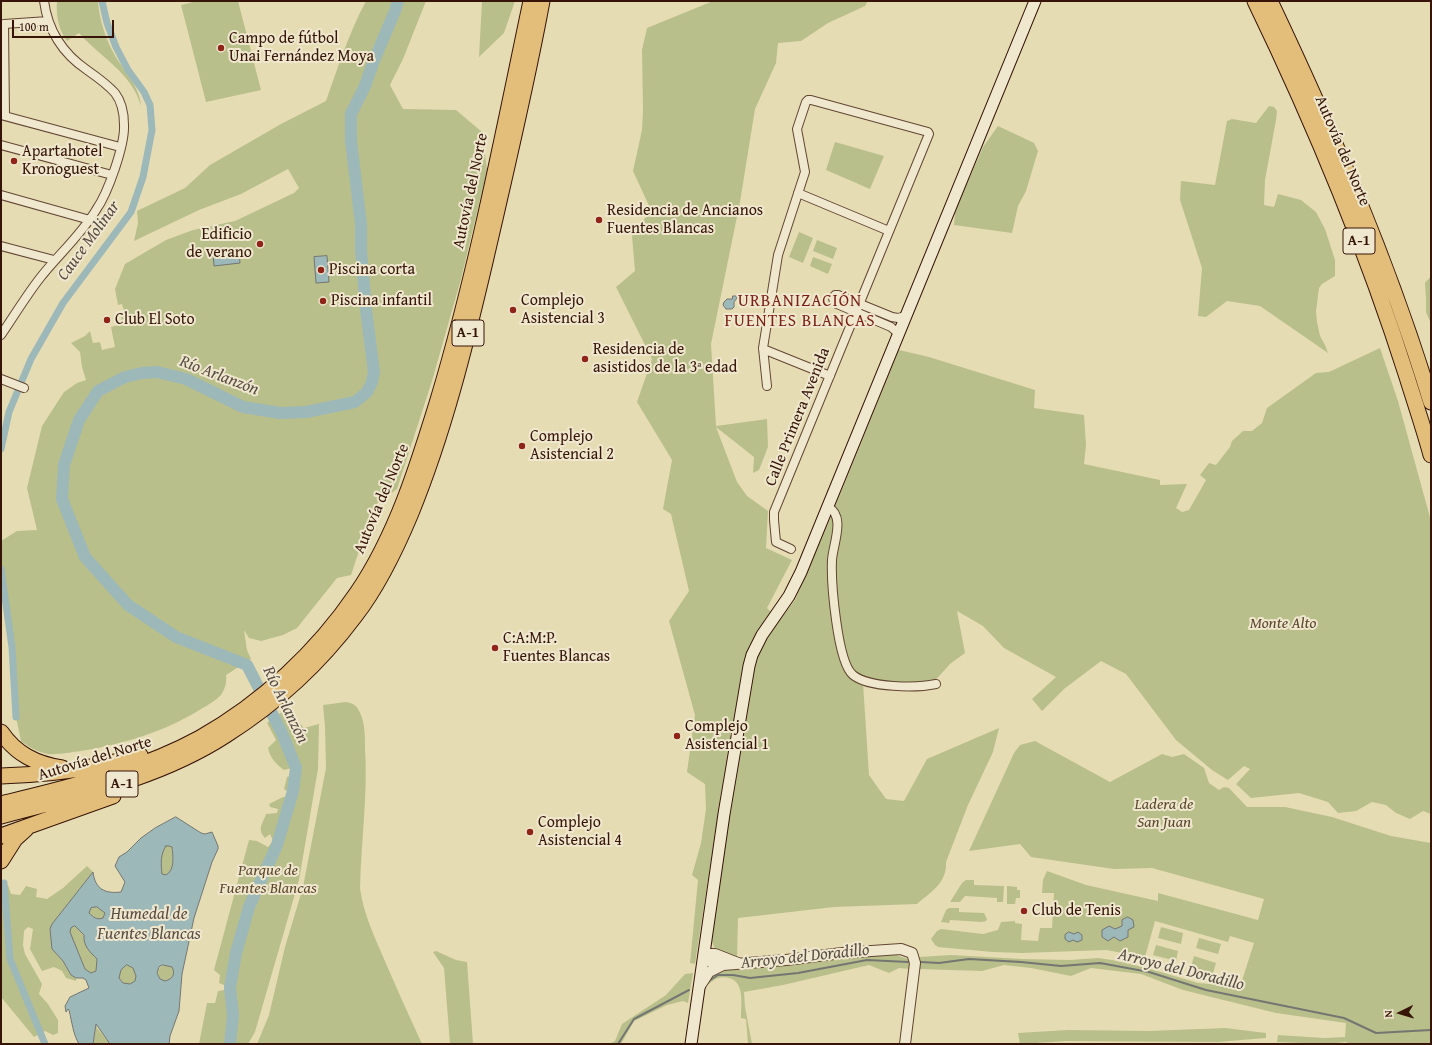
<!DOCTYPE html>
<html>
<head>
<meta charset="utf-8">
<style>
	body { margin:0 }
	#map { position:relative; width:1432px; height:1045px; overflow:hidden; background:#e6dcb4; font-family:"Gentium Book Plus",serif }
	canvas { display:block }
	.frame { position:absolute; inset:0; border:2px solid #361407; pointer-events:none }
	.north { position:absolute; left:1380px; top:993px; width:40px; height:40px; -webkit-text-stroke:3px #efe8ce; paint-order:stroke; rotate:265deg; font-size:11px; font-weight:700; line-height:16px; text-align:center; color:#361407 }
	.north::after { content:''; display:block; margin:auto; width:14px; height:18px; background:#361407; clip-path:polygon(50% 0,100% 100%,50% 72%,0 100%) }
	.scale { position:absolute; left:12px; top:20px; width:102px; height:18px; box-sizing:border-box; border:2px solid #361407; border-top:0; padding-left:5px; font-size:12px; line-height:14px; white-space:nowrap; color:#361407; -webkit-text-stroke:3px #efe8ce; paint-order:stroke }
</style>
</head>
<body>
<div id="map">
<canvas width="1432" height="1045"></canvas>
<div class="frame"></div>
<div class="north">N</div>
<div class="scale">100 m</div>
</div>
<script>
const ctx = document.querySelector('canvas').getContext('2d');
ctx.lineJoin = 'round';
function paint(path, color) {
  ctx.fillStyle = color;
  ctx.fill(path, 'evenodd');
}
function stroke(path, color, width, dash) {
  ctx.strokeStyle = color;
  ctx.lineWidth = width;
  ctx.lineCap = dash ? 'butt' : 'round';
  ctx.setLineDash(dash || []);
  ctx.stroke(path);
}
function label(font, color, halo, rows, align = 'center') {
  ctx.font = font + ' "Gentium Book Plus",serif';
  ctx.lineWidth = 4;
  ctx.setLineDash([]);
  ctx.textBaseline = 'middle';
  ctx.strokeStyle = halo;
  ctx.fillStyle = color;
  for (const [text, x, y, turn = 0] of rows) {
    ctx.save();
    ctx.translate(x, y);
    ctx.rotate((+turn || 0) * Math.PI / 180);
    ctx.textAlign = isNaN(turn) ? turn : align;
    if (halo) ctx.strokeText(text, 0, 0);
    ctx.fillText(text, 0, 0);
    ctx.restore();
  }
}
const green = new Path2D(`
	M57,1H98C99,18 105,37 113,52C122,69 140,86 141,106C132,73 100,57 79,33L67,41C58,29 56,15 57,1Z
	M197,1H238L261,90L206,102L181,5Z
	M366,1H426L403,59L390,85L403,109L456,110L482,132L487,170L461,279L432,381L397,489L374,506L351,575L337,578L297,628L283,635L261,641L249,638L244,630L247,650L251,659L226,675C227,682 225,689 221,695C215,701 208,705 201,709C165,732 123,744 81,751C71,752 58,755 48,754C37,752 29,747 21,741L16,717L12,647L1,569V541L17,531L37,530L27,488L42,426L64,392L77,383L86,380L82,367L80,352L71,343L85,336L90,331L93,343L100,342L102,350L115,347L111,327L122,324L121,316L125,315L122,304L118,305L115,289L125,264L166,240L193,230L235,221L294,193L299,188L288,169L241,194L199,210L134,241L138,223L137,211L185,188L210,165L281,124L326,101C338,67 349,33 366,1Z
	M482,1H515L504,33L479,57Z
	M713,1H868L865,6L828,23L801,41L778,43L776,63L755,109L740,202L711,344L716,426L767,419L768,447L759,470L753,473L754,457L716,427L737,482L747,496L768,511L766,548L792,560L767,608L780,620L795,600L828,524L899,350L929,357L1035,390L1034,408L1084,415L1086,445L1084,464L1160,480V485L1187,484L1176,508L1182,512L1189,510L1206,480L1200,475L1209,463L1216,465L1230,447L1232,441L1243,431H1252L1262,423L1267,408L1316,373L1329,372L1380,348L1398,401L1431,521V814L1423,811L1410,819L1396,813L1386,805L1372,802L1356,811L1338,813L1328,802L1299,793L1251,798L1236,784L1250,769L1244,766L1228,780L1212,770L1176,740L1126,674L1101,661L1064,689L1042,711L1032,699L1056,677L1004,648L983,626L957,611L965,653L950,664L931,685L863,683L869,775L886,799L904,801L927,759L999,728L993,752L968,805L946,862C947,883 932,891 917,904L834,907L738,918L737,958L715,949L712,942L729,815L718,814L695,964L690,963L698,880L692,875L701,843L706,809L705,784L687,772L695,715L669,621L689,591L671,514L663,509L672,460L637,402L652,359L616,287L635,271L632,236L651,210L633,171L642,130L643,110L642,50L647,28Z
	M1269,106L1274,107L1277,111L1276,120L1265,180L1264,205L1274,207L1278,194L1301,200L1316,212L1325,229L1335,260V276L1322,284L1319,288L1316,311L1317,322L1320,336L1325,345L1328,353L1260,306L1227,301L1206,317L1198,316L1202,268L1180,200L1181,181L1215,185L1227,121L1232,119L1256,123Z
	M998,126L1034,143L1038,151L1026,191L1018,206L1012,233L954,225L955,213L963,193L983,147Z
	M835,142L884,156L870,189L826,170Z
	M799,232L813,238L803,263L789,257Z
	M817,240L837,248L833,259L813,251Z
	M813,257L832,264L828,274L810,266Z
	M1431,276V324L1426,312V298L1425,283Z
	M346,702C351,703 355,704 358,709C365,720 365,735 365,748C368,795 361,841 360,888C363,911 372,931 381,952C394,983 408,1013 422,1044H257L269,1015L285,947L303,887L326,768L325,726L323,705Z
	M287,708L304,728L319,724L318,769L299,880L255,1032L248,1044H199L207,1003H215L218,991L224,990V985L219,983L220,975L214,970L249,840L257,841L268,847L273,841L270,834L265,838C257,829 262,825 266,814L277,813L278,809L270,807L269,804L283,797H287L288,792L284,789L287,777L293,775L292,768L284,770C276,764 270,758 268,748L276,740L267,723Z
	M1035,741L1110,782L1162,754L1172,757L1184,754L1204,768L1209,783L1219,790L1224,787L1229,788L1247,807H1285L1332,817L1391,836L1431,843V1044H1347V1042L1325,1044L1277,1042L1278,1035L1324,1038L1345,1037L1346,1023L1276,1013L1183,990L1141,974L1091,968L1071,976L1031,968L1004,965L982,971L918,969L919,957L951,955L1023,959L1070,960L1098,958L1112,960L1147,968L1198,983L1220,985L1239,990L1254,943L1230,936L1228,942L1155,921L1145,957L1106,950L1022,953L993,952L938,947L935,945L931,939L937,931L941,929L983,934L998,930L1001,922L1015,921V923L1022,924L1021,940L1038,941L1040,928H1052L1054,893H1042L1043,880L1047,871L1086,885L1158,901V893L1258,920L1264,899L1152,868L1114,869L1031,857L1020,844L969,851L1014,753L1020,745Z
	M166,846H169L172,847C173,856 175,870 166,875L162,874C161,865 160,854 166,846Z
	M87,866L93,872L52,924L50,929L52,949L63,961L71,975L76,978V981L66,978L62,971L54,967L42,971L30,949L33,929L28,927L24,931L23,945L25,954L42,984L39,994L48,1004L58,1020V1033L53,1035L45,1031L34,1037L1,997V887L8,885L11,894L20,895L26,886L37,889L36,897L47,899L63,888Z
	M966,880H974V885L1004,886L1003,902H997V898L965,896L960,902H950L962,883Z
	M1007,886L1017,887V890H1020V898H1016L1015,904H1007Z
	M97,907L105,913L103,918C97,920 94,918 89,913L91,908Z
	M949,908H959V912L984,913L987,919L986,921L982,922L950,920L949,923L941,922L946,910Z
	M75,926L84,936L97,959L96,971L91,973L85,969L69,932L71,928Z
	M1161,927L1183,933L1181,944L1158,938Z
	M1199,938L1221,944L1218,954L1196,948Z
	M1156,945L1178,951L1176,961L1153,955Z
	M436,951L456,960L467,962L473,1044H450L444,968L433,952Z
	M896,955L911,960V969L899,968L889,973L869,965L783,985L744,992L745,1007L752,1044H748L746,1019L741,1018C741,1005 745,982 729,978C720,976 715,979 709,984H707L716,973L724,970L789,964L837,957Z
	M1194,956L1216,963L1213,973L1191,967Z
	M158 973a8 8 0 1 1 16 0a8 8 0 1 1-16 0Z
	M127,965L133,968L136,976L135,981L130,984L123,983L119,978L121,970Z
	M693,973L688,1003L683,1001L667,1005L634,1021L621,1044H609L615,1041L622,1024L666,995L685,974Z
	M96,1023L97,1028L110,1044H93Z
	M1225,1028L1266,1033V1038L1218,1042L1066,1041L1020,1044L1018,1033L1068,1030L1149,1031Z`);
const water = new Path2D(`
	M239,250L240,263L214,266L213,253Z
	M327,256L329,282L316,283L314,257Z
	M733,296H737V298L734,302V307L732,309H726L723,305L724,302L727,299H732Z
	M176,817L201,833L205,834L212,832L218,846V849L212,862L194,918L182,974L179,1011L170,1036L169,1044H110L96,1024L93,1044H79C73,1034 72,1022 69,1010L68,1009L66,1012L65,1006L70,997L89,988L86,980L83,978H76L71,975L63,961L52,949L50,929L52,924L93,872C95,889 105,894 121,892L125,882L115,866L119,857L127,852L141,838L155,828ZM166,846H169L172,847C173,856 175,870 166,875L162,874C161,865 160,854 166,846ZM97,907L105,913L103,918C97,920 94,918 89,913L91,908ZM75,926L84,935C83,946 90,952 97,959L96,971L91,973L85,969L70,932L71,928ZM127,965L133,968L136,976L135,981L130,984L123,983L119,978L121,970ZM163,965L172,967C176,975 172,979 165,981L160,979L157,973L159,967Z
	M1128,917L1133,920L1134,927L1128,930V937L1120,941L1114,937L1108,941L1102,937V930L1109,926L1115,929L1122,926V920Z
	M1069,932L1074,934L1078,932L1082,935V940L1077,942L1073,940L1069,942L1065,939V935Z`);
const stream = new Path2D(`
	M921,962L939,963L969,959L1021,962L1061,966L1100,963L1149,972L1206,990L1344,1018L1376,1033L1431,1030
	M707,982L718,975H733L750,978L798,973L867,960L908,962
	M618,1044L634,1019L689,990`);
const canal = new Path2D(`
	M1,449L9,412L31,359L63,303L131,212L143,177L152,130L150,105L144,92L128,70L116,47L107,23L102,1
	M1,569L12,647L16,717
	M4,883L10,959L45,1044`);
const river = new Path2D(`
	M230,1044L233,1015L230,988L236,953L249,907L277,845L293,791L296,768L282,733L247,665L176,637L128,605L85,557L62,499L64,465L79,420L98,391L125,377L142,373L157,372L186,379L243,407L280,413L306,412L355,402L367,392L372,382L374,372L366,310L361,250V224L351,141V114L365,86L373,63L395,11L398,1`);
const minor = new Path2D(`
	M1,115L120,147
	M5,116L4,24L48,21
	M1,145L112,175
	M798,193L889,231
	M1,195L90,220
	M1,246L54,260
	M899,334L891,327L837,304L834,302L833,298L835,295H838L892,317L898,318L906,316
	M1,335C14,316 26,296 40,278C58,255 81,235 96,210C108,193 125,145 124,125C124,114 122,102 115,93C107,84 97,77 87,70C62,53 48,31 44,1
	M763,349L830,376
	M1,379L24,388
	M767,386L763,348L778,255L805,172L797,129L806,102L808,100H811L928,132L929,134L774,512V520L776,542L791,549
	M828,507C846,516 833,544 832,560C831,581 837,662 853,675C869,688 917,688 936,684`);
const tertiary = new Path2D(`
	M704,952L709,960L712,963L723,965L786,960L842,953L901,949L912,953L915,963L905,1044
	M703,959L708,954H715L738,963
	M700,986L709,972L723,965`);
const secondary = new Path2D(`
	M691,1044L724,814L749,666L752,655L762,635L789,596L801,572L1035,1`);
const motorway = new Path2D(`
	M1255,1C1314,123 1366,248 1407,377C1415,403 1424,429 1431,455
	M1270,1C1332,132 1389,264 1431,402
	M1,732C16,754 36,764 62,768
	M1,776C35,775 68,772 101,765C114,762 127,760 140,755
	M1,804C69,787 138,772 200,738C262,703 317,652 357,593C396,536 418,465 438,400C477,270 503,134 531,1
	M1,816C79,795 158,779 226,735C275,704 320,663 355,616C379,585 396,549 411,513C444,432 465,347 485,262C505,175 526,88 542,1
	M1,836L113,796
	M1,861L15,839L26,829`);
const markers = [
	[221,48,4,"#8f2418"],
	[14,161,4,"#8f2418"],
	[599,220,4,"#8f2418"],
	[260,244,4,"#8f2418"],
	[321,270,4,"#8f2418"],
	[323,301,4,"#8f2418"],
	[513,310,4,"#8f2418"],
	[107,320,4,"#8f2418"],
	[585,359,4,"#8f2418"],
	[522,446,4,"#8f2418"],
	[495,648,4,"#8f2418"],
	[677,736,4,"#8f2418"],
	[530,832,4,"#8f2418"],
	[1024,911,4,"#8f2418"]
];
const shields = [
	[1359,241,32],
	[468,333,32],
	[122,784,32]
];
const shieldNames = [
	["A-1",1359,241],
	["A-1",468,333],
	["A-1",122,784]
];
const poiNames = [
	["Campo de fútbol",229,39],
	["Unai Fernández Moya",229,57],
	["Apartahotel",22,152],
	["Kronoguest",22,170],
	["Residencia de Ancianos",607,211],
	["Fuentes Blancas",607,229],
	["Edificio",252,235,"right"],
	["de verano",252,253,"right"],
	["Piscina corta",329,270],
	["Piscina infantil",331,301],
	["Complejo",521,301],
	["Asistencial 3",521,319],
	["Club El Soto",115,320],
	["Residencia de",593,350],
	["asistidos de la 3ª edad",593,368],
	["Complejo",530,437],
	["Asistencial 2",530,455],
	["C:A:M:P.",503,639],
	["Fuentes Blancas",503,657],
	["Complejo",685,727],
	["Asistencial 1",685,745],
	["Complejo",538,823],
	["Asistencial 4",538,841],
	["Club de Tenis",1032,911]
];
const streetNames = [
	["Autovía del Norte",1342,151,67],
	["Autovía del Norte",471,191,-78],
	["Calle Primera Avenida",798,417,-68],
	["Autovía del Norte",382,499,-67],
	["Autovía del Norte",95,759,-17]
];
const parkNames = [
	["Monte Alto",1283,624],
	["Ladera de",1164,805],
	["San Juan",1164,823],
	["Parque de",268,871],
	["Fuentes Blancas",268,889]
];
const waterNames = [
	["Cauce Molinar",89,241,-54],
	["Río Arlanzón",219,376,21],
	["Río Arlanzón",285,705,64],
	["Humedal de",149,915],
	["Fuentes Blancas",149,935],
	["Arroyo del Doradillo",805,957,-6],
	["Arroyo del Doradillo",1181,970,14]
];
const neighbourhoodNames = [
	["URBANIZACIÓN",800,302],
	["FUENTES BLANCAS",800,322]
];
paint(green, '#b9bf8a');
paint(water, '#9db8b9');
stroke(water, '#747672', 1);
stroke(stream, '#747672', 2);
stroke(canal, '#9db8b9', 7);
stroke(river, '#9db8b9', 12);
stroke(minor, '#624632', 10);
stroke(tertiary, '#624632', 12);
stroke(secondary, '#361407', 13);
stroke(motorway, '#361407', 17);
stroke(minor, '#efe8ce', 8);
stroke(tertiary, '#efe8ce', 10);
stroke(secondary, '#efe8ce', 11);
stroke(motorway, '#e3be7a', 15);
for (const [x, y, r, color] of markers) {
  const dot = new Path2D();
  dot.arc(x, y, r, 0, 2 * Math.PI);
  ctx.fillStyle = color;
  ctx.fill(dot);
  stroke(dot, '#efe8ce', 1.5);
}
for (const [x, y, w] of shields) {
  const box = new Path2D();
  box.roundRect(x - w / 2, y - 13, w, 26, 3);
  ctx.fillStyle = '#efe8ce';
  ctx.fill(box);
  stroke(box, '#361407', 1);
}
label('bold 15px', '#361407', null, shieldNames);
label('16px', '#361407', '#efe8ce', poiNames, 'left');
label('16px', '#361407', '#efe8ce', streetNames);
label('italic 16px', '#5d472e', '#efe8ce', parkNames);
label('italic 17px', '#5a4d45', '#efe8ce', waterNames);
ctx.letterSpacing = '1px';
label('17px', '#7a1f14', '#efe8ce', neighbourhoodNames);
ctx.letterSpacing = '0px';
</script>
</body>
</html>
